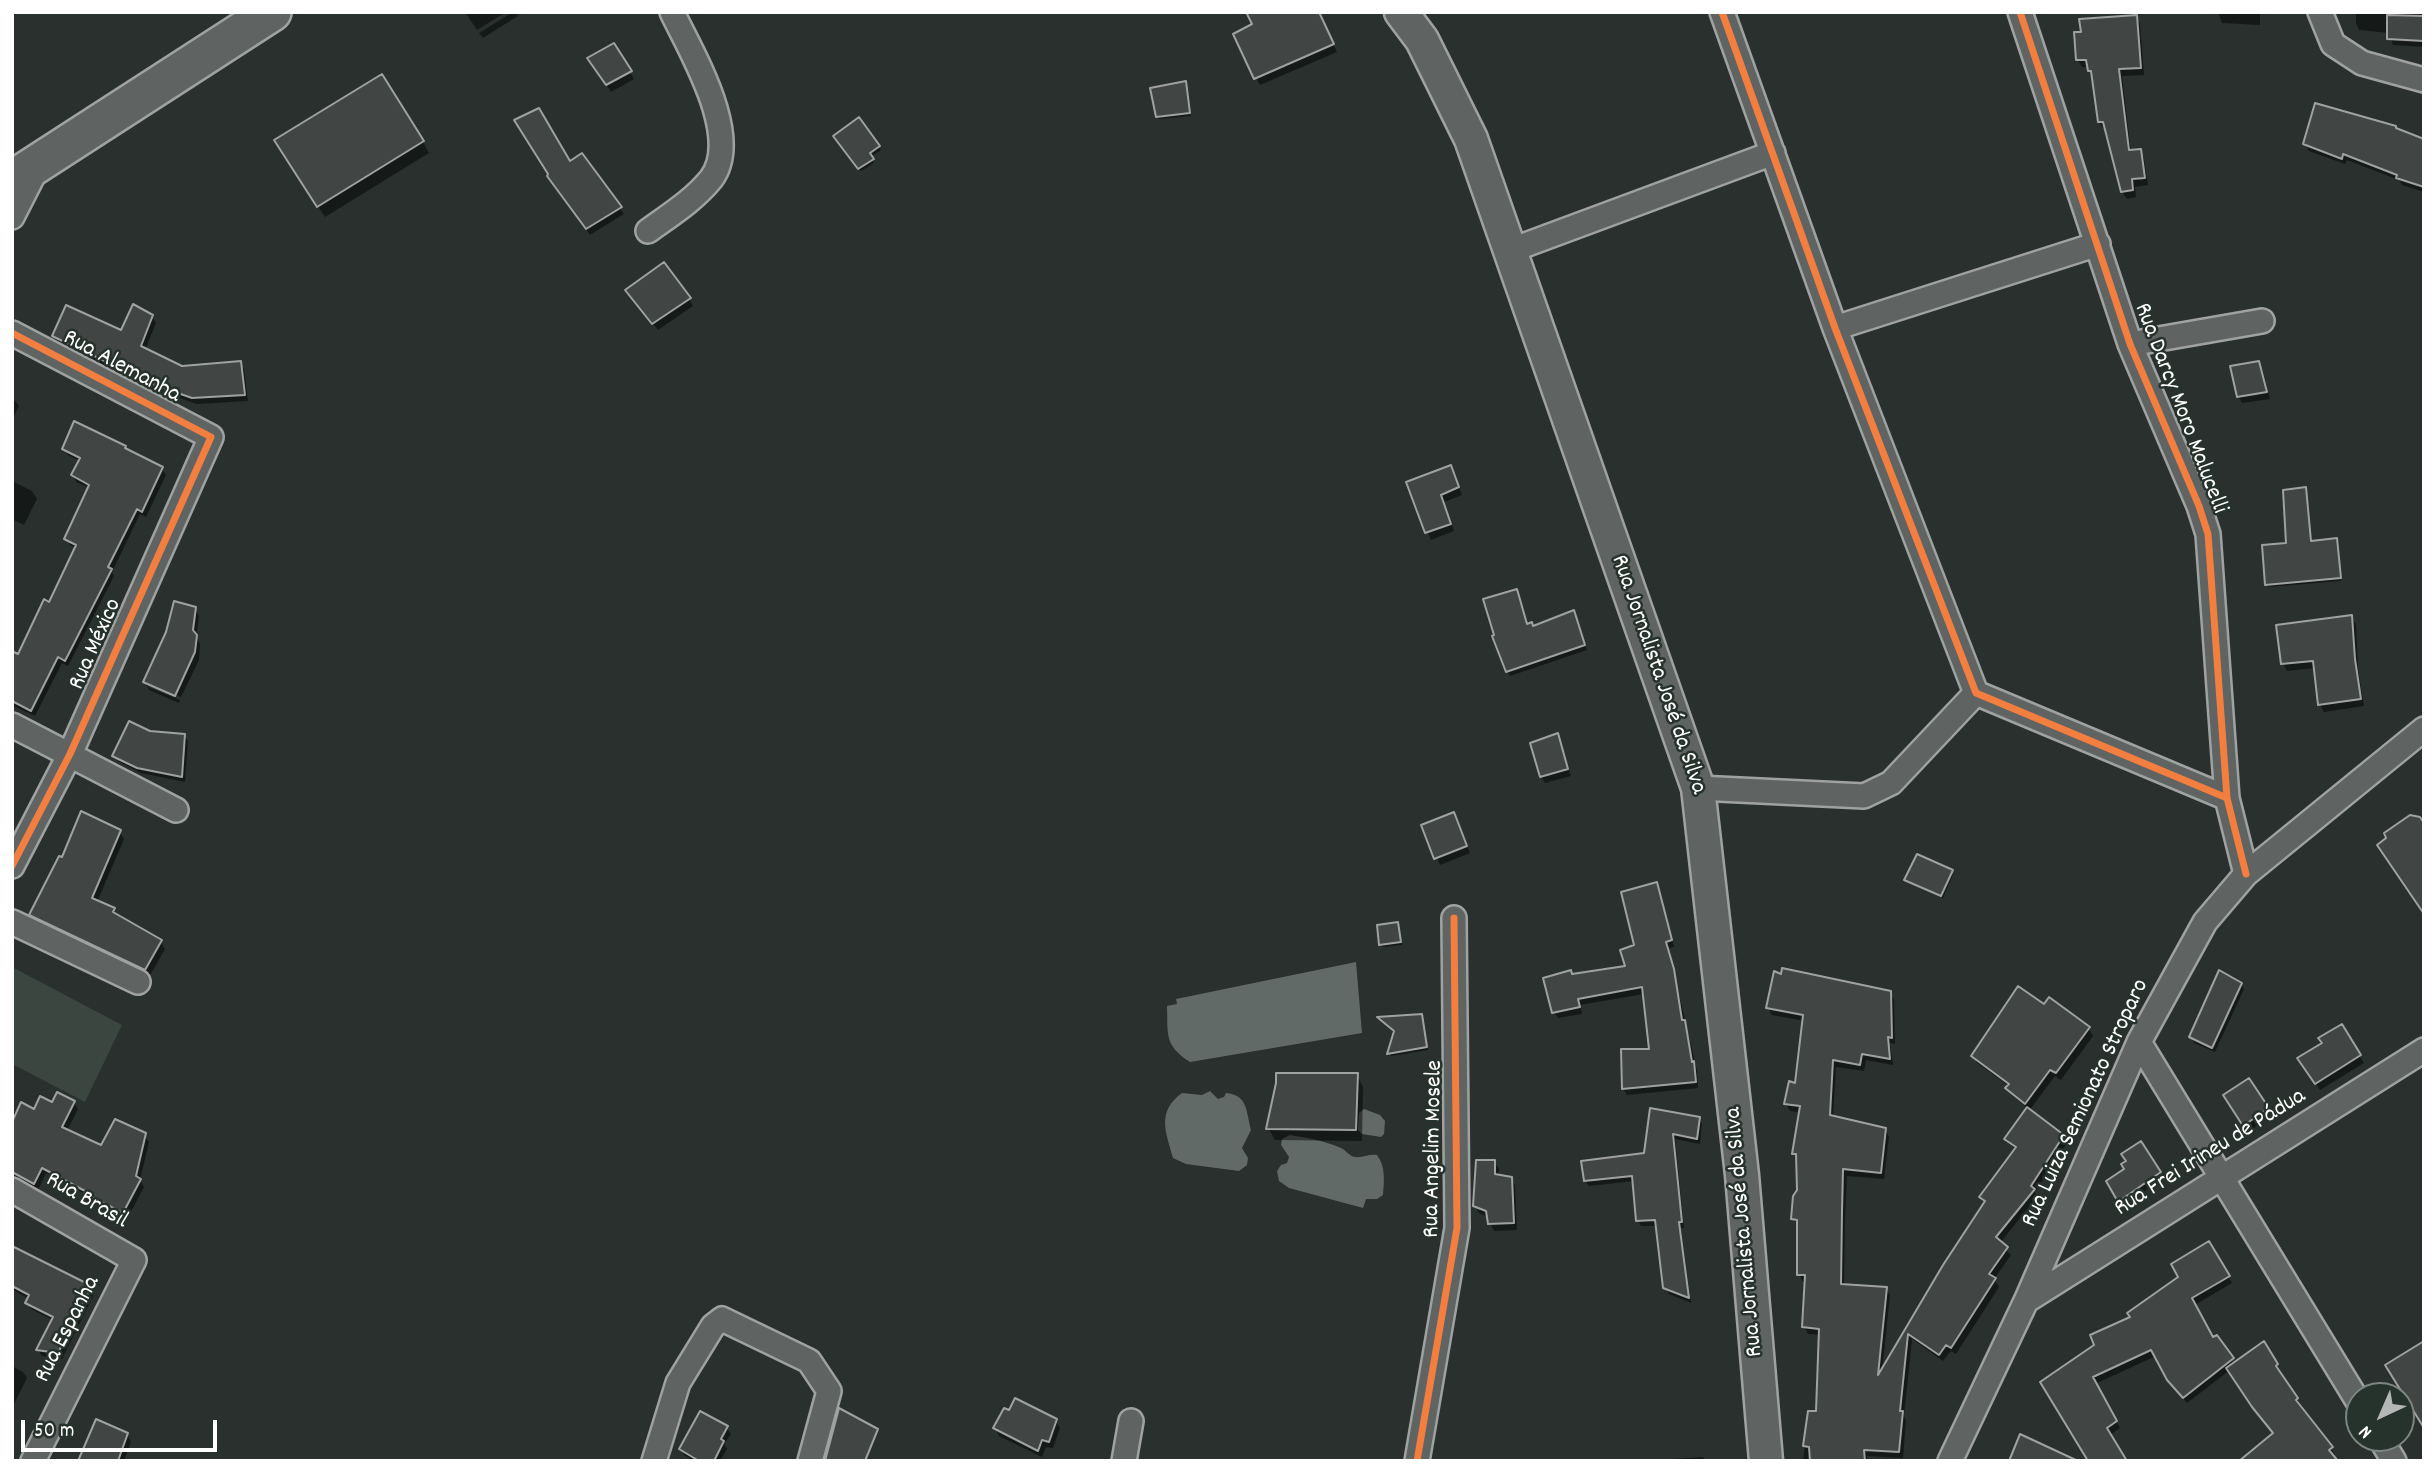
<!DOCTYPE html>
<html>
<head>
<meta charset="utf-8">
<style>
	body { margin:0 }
	#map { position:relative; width:2436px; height:1473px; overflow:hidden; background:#29302d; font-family:Dekko,sans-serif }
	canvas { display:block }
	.frame { position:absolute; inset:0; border:14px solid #fff; pointer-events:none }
	.north { position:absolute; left:2345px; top:1382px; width:70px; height:70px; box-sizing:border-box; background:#26332d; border:2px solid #7d8581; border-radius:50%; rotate:224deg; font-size:19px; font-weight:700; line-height:28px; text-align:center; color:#fff }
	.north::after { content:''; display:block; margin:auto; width:24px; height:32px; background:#b4b7b6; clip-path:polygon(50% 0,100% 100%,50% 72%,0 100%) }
	.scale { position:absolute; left:21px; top:1420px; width:196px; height:32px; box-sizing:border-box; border:4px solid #fff; border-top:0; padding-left:9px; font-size:21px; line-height:24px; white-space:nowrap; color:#fff; -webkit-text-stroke:5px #26332d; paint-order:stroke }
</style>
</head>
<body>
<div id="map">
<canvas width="2436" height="1473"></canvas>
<div class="frame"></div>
<div class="north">N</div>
<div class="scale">50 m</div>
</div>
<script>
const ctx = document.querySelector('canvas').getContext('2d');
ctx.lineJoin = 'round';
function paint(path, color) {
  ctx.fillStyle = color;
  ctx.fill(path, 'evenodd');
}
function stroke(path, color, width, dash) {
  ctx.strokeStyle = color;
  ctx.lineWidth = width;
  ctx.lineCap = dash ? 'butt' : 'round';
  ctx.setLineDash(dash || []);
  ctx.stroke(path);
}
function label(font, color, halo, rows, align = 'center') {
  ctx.font = font + ' Dekko,sans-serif';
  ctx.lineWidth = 5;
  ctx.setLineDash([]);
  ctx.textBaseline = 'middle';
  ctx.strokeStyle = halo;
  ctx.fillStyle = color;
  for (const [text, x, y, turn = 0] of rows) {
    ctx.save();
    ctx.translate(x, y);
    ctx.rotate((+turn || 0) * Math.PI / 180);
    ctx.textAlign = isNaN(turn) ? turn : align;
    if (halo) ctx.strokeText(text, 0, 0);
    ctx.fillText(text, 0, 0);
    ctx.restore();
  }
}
const green = new Path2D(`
	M12,967L122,1025L85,1102L12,1064Z`);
const water = new Path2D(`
	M1356,962L1362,1033L1190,1062C1164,1045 1168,1035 1167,1006L1177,1004L1176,999Z
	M1210,1091L1218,1099L1224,1097L1226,1093C1248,1095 1246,1111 1251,1130L1242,1148L1248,1158L1247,1165L1239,1171L1186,1164L1173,1158C1166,1132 1156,1112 1182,1093L1202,1095Z
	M1364,1109L1380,1115L1385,1121L1384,1134L1381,1137L1362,1134L1358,1130L1359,1113Z
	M1290,1135C1308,1138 1325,1141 1341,1148C1346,1150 1349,1156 1355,1157C1362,1158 1368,1154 1377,1155C1386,1167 1384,1181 1383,1195L1377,1199H1366L1363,1208L1289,1188L1279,1181L1277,1171L1281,1165L1287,1163L1289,1157L1281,1145L1282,1139Z`);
const shadow = new Path2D(`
	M465,12H506L477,30Z
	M513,12H516L518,16L483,38L479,33Z
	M1318,12L1337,52L1260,85L1256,78L1254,25Z
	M2218,12H2260V25L2222,23Z
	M2356,12H2424V47L2393,45L2389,33L2359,30L2356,23Z
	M2136,17L2140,24L2144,75L2122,76L2131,152L2140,151L2144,158L2148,185L2135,187L2136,197L2127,199L2122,192L2106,129H2104L2099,122L2094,79L2089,67H2082L2077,59Z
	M594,66L630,72L634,79L611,92Z
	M1185,83L1191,116L1159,119L1157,116Z
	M859,119L881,150L870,157L874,163L861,171L837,139Z
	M2424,141V192L2402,185L2399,180L2347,160L2345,164L2309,151L2305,144Z
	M423,142L429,153L325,217L282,152Z
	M582,156L624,214L590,235L553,182L569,164Z
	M627,290L689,299L693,306L658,330Z
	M152,317L156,323L145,350L181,367L240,363L244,369L248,401L197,404L160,391L57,343L54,336L122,332Z
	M2258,363L2263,371L2270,399L2242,403L2238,396Z
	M12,397L19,406L12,420Z
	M125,447L127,451L162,469L166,475L146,517L140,514L112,572L114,576L68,666L62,663L35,716L12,705V653L18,656L50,604L76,549L70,545L66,539L90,488L76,482L73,475L80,461L68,455L64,448Z
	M1454,474L1462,495L1444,502L1454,531L1431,540L1408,483Z
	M12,481L32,491L37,499L24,525L12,519Z
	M2305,489L2311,542L2336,540L2341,581L2268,587L2267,584L2288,545Z
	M1516,591L1527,625L1533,628L1576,617L1587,650L1510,676L1507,671Z
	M194,608L199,616L196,637L200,644L199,660L181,697L148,683V687L180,700L179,703L149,690L145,682Z
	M2351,617L2356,624L2358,668L2364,706L2324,712L2320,705L2315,668L2287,671L2283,663Z
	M150,732L184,735L188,741L185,782L141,773L118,761L114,755Z
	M1557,735L1571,776L1545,783L1541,776Z
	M1457,822L1470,853L1440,865L1424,826Z
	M119,831L124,839L97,902L114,910L118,917L160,941L165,949L149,977L35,922L31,914L63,859Z
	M1951,872L1953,875L1943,898L1908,883L1906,880Z
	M1656,884L1659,890L1674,947L1668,948L1697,1070L1698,1088L1627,1095L1623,1089L1651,1051L1644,994L1580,1005L1582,1014L1558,1018L1554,1012L1572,976L1627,967L1636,946Z
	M1399,927L1402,945L1383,947L1381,944Z
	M2241,984L2244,989L2215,1052L2194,1043L2191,1037Z
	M1890,993L1894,1000L1895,1044L1890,1043L1893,1065L1866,1060L1864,1071L1836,1067L1833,1118L1885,1129L1889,1137L1884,1179L1847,1176L1845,1220L1844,1286L1886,1288L1890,1295L1882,1372L1985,1204L1981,1197L2016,1150L2006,1139L2028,1109L2012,1095L2009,1086L1977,1063L1973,1056L2044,1007L2049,1000L2089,1029L2093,1036L2061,1080L2055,1076L2029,1111L2063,1136L2067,1143L2035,1192L2037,1197L2000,1243L2011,1255L1994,1279L1999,1287L1956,1354L1951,1351L1943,1361L1912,1339L1904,1416L1906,1420L1903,1458L1867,1456L1868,1461H1803L1809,1413H1818L1821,1335L1808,1334L1804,1326L1806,1282H1803L1799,1274V1226L1793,1219L1799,1190L1798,1161L1794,1153L1801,1112L1790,1111L1786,1104L1797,1085L1805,1021L1772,1015L1768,1008Z
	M1422,1018L1428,1050L1391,1056L1389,1054L1395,1032Z
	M2341,1027L2364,1063L2320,1090L2304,1066Z
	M1357,1075L1363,1087L1362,1141L1275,1140L1268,1128Z
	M74,1102L78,1109L67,1131L101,1148L144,1135L149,1142L140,1180L144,1187L127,1219L89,1200L87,1195L46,1173L38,1190L17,1178L13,1172L12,1110L18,1114L35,1112L52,1104Z
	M2229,1103L2267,1109L2271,1116L2248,1132Z
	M1652,1110L1699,1118L1702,1124L1700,1144L1675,1139L1684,1228H1681L1691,1303L1669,1294L1665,1288L1657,1226H1641L1638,1220L1634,1181L1589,1186L1585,1181L1645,1155Z
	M2140,1143L2163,1178L2123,1207L2108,1182L2126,1170L2128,1161Z
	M1494,1162L1499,1169L1498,1177L1511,1178L1515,1186L1517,1230L1494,1231L1488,1217L1479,1213L1475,1206Z
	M2208,1244L2232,1283L2195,1305L2213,1340L2235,1364L2264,1344L2281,1372L2279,1373L2331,1448L2335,1455L2332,1457L2274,1434L2258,1415L2230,1370L2187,1403L2173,1386L2156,1356L2095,1384L2120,1428L2109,1436L2042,1382L2132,1318L2181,1278Z
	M12,1247L90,1287L94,1294L62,1359L42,1356L38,1350L53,1320L31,1309L27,1303L29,1299L12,1289Z
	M12,1366L23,1372L27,1378L12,1408Z
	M1056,1421L1060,1428L1053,1448L1046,1447L1042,1457L999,1436L995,1428Z
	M727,1428L731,1434L724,1444L727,1449L720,1461H694L684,1455L681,1449Z
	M127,1434L131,1442L124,1461H81Z
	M1703,1457L1705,1461L1660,1460Z`);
const building = new Path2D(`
	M1246,12H1319L1334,44L1254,79L1233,34L1252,24Z
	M2137,15L2141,68L2119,69L2129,150L2141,149L2145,178L2132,179L2133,190L2121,192L2103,122H2098L2091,71H2088L2086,60H2076L2074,32H2081L2079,19Z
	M2387,15L2424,16V41L2387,39Z
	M614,43L632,71L606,85L587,58Z
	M382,74L424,141L317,207L274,140Z
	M1186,81L1190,113L1156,117L1150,88Z
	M2315,103L2396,126V128L2424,139V187L2396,178L2397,175L2343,154L2342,159L2303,144Z
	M539,108L570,161L582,153L622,207L586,229L547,176L548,174L514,120Z
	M859,117L880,146L870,153L874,159L858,169L833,136Z
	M664,262L691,298L652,324L625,290Z
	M133,304L153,315L141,346L182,366L241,361L245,395L192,398L155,385L52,336L66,305L121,330Z
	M2259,361L2267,392L2237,397L2230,366Z
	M74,421L126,446L125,448L163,467L142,512L137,509L108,567L112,569L65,661L58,657L31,711L12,701V651L18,654L44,599L49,602L76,545L64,539L89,485L71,475L80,458L62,449Z
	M1451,465L1459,487L1441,495L1451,524L1425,533L1406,482Z
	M2306,487L2311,541L2337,538L2341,578L2265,585L2262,545L2286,543L2283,490Z
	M1517,589L1527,624L1532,622L1533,626L1574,610L1585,645L1506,672L1492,636L1494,635L1483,599Z
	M174,601L196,607L193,630L197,635L195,652L175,696L143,682L166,632Z
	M2352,615L2355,659L2361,699L2318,705L2313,661L2281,664L2276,625Z
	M129,721L150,731L185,734L182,777L137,768L112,756Z
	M1558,733L1568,769L1540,777L1530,743Z
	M81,811L121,830L92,898L115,908L113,912L162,940L145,970L29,915L59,856L62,857Z
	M1454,812L1467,846L1434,859L1421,825Z
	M2410,815L2420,817L2424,823V914L2377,845L2386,838L2384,833Z
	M1917,854L1953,870L1941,896L1904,880Z
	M1657,882L1672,940L1666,942L1674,969L1682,1020H1685L1692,1062L1694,1061L1696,1082L1622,1089L1621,1049H1649L1642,987L1578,999L1580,1007L1552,1013L1543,978L1571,970L1572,974L1625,966L1620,950L1634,945L1621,892Z
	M1398,922L1401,942L1379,945L1377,925Z
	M1782,968L1891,991L1892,1038L1888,1037L1890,1059L1862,1054L1860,1065L1833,1060L1830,1115L1886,1128L1881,1173L1843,1169L1842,1212L1841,1284L1887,1287L1878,1375L1943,1265L1985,1201L1979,1197L2016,1147L2004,1139L2027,1107L2064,1135L2031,1186L2035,1189L1996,1237L2008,1247L1989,1274L1996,1278L1951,1348L1946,1345L1939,1355L1908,1334L1900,1411H1903L1899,1452L1864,1450L1865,1461H1810L1809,1447L1803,1446L1808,1411H1816L1819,1329L1802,1327L1805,1275H1797V1220L1791,1219L1793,1196L1797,1190L1796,1154H1792L1800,1106L1784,1104L1789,1081L1795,1083L1803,1015L1766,1008L1774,971L1781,974Z
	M2219,970L2242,983L2212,1048L2189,1037Z
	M2018,986L2044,1004L2049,997L2090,1027L2056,1073L2050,1070L2025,1104L2005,1088L2009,1084L1971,1056Z
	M1422,1014L1427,1047L1387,1054L1394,1031L1377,1017Z
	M2342,1024L2361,1055L2315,1084L2297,1058L2322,1043L2318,1038Z
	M1276,1073H1358L1356,1130L1266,1129L1276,1083Z
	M2249,1078L2269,1108L2243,1126L2223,1095Z
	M57,1092L75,1101L62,1127L101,1145L115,1119L146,1133L136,1176L141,1179L123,1213L84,1193L85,1191L42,1168L34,1184L12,1172V1122L21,1102L34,1109L40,1096L52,1102Z
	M1650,1108L1700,1117L1697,1139L1673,1134L1682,1222H1679L1689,1298L1663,1288L1655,1220L1636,1221L1632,1176L1584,1181L1581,1161L1644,1153Z
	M2141,1141L2161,1172L2118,1202L2106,1181L2124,1169L2121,1164L2126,1161L2121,1154Z
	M1476,1160H1495V1174L1512,1177L1514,1223L1488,1224L1486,1211L1473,1206Z
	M2209,1241L2230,1276L2192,1298L2213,1337L2217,1335L2234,1358L2183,1398L2167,1380L2151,1350L2093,1377L2117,1421L2107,1428L2127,1461H2088L2040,1382L2094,1345L2090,1335L2130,1317L2127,1313L2178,1277L2171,1264Z
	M12,1246L92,1286L58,1353L36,1350L53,1317L25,1303L29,1295L12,1286Z
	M2264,1341L2278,1364L2276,1366L2298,1398L2296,1400L2333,1447L2329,1450L2338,1461H2239L2273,1433L2252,1407L2226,1368Z
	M2424,1341V1428L2385,1365Z
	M1015,1398L1057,1419L1049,1442L1042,1440L1038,1451L993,1428L1004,1408L1009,1410Z
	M839,1408L878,1429L865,1461H825Z
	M700,1411L728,1426L721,1439L724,1441L714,1461H699L679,1449Z
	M96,1419L128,1433L118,1461H78Z
	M2020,1434L2078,1461H2009Z`);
const minor = new Path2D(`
	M1722,12L1835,328L1976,693L2227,798
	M2020,12L2130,344L2199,506L2208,534L2227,798L2246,874
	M2320,12L2333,44L2362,63L2424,80
	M12,217L38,166
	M648,231C670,215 694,200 711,179C743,137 691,52 672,12
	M1509,251L1773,153
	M1835,328L2098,244
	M12,333L211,437L70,754L12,866
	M2130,344L2262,321
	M12,725L176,810
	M1698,788L1864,796L1891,783L1976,693
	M12,922L138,982
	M2139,1042L2359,1403
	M12,1190L134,1260L33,1461
	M2026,1301L2424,1050
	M2380,1438L2394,1461
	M654,1461L678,1383L713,1326L722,1319L809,1361L829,1391L810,1461
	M1124,1461L1131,1421
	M1417,1461L1457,1228L1454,918
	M1950,1461L2026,1301L2139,1042L2205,922L2246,874L2424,729`);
const secondary = new Path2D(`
	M1401,12L1422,40L1471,139L1698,788L1742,1175L1766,1461`);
const trunk = new Path2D(`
	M12,180L272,12`);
const cycleway = new Path2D(`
	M1722,12L1835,328L1976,693L2227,798
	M2020,12L2130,344L2199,506L2208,534L2227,798L2246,874
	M12,333L211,437L70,754L12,866
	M1417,1461L1457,1228L1454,918`);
const streetNames = [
	["Rua Alemanha",121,368,28],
	["Rua Darcy Moro Malucelli",2179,409,69],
	["Rua México",97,645,-66],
	["Rua Jornalista José da Silva",1657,675,71],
	["Rua Luiza Semionato Stroparo",2087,1104,-65],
	["Rua Angelim Mosele",1435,1149,-89],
	["Rua Frei Irineu de Pádua",2211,1154,-32],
	["Rua Brasil",86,1202,30],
	["Rua Jornalista José da Silva",1746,1232,-95],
	["Rua Espanha",69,1330,-63]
];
paint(green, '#3b4641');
paint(water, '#616a66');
paint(shadow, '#0007');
paint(building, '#414644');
stroke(building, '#9fa2a0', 2);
stroke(minor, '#9fa2a0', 28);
stroke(secondary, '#9fa2a0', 37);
stroke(trunk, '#9fa2a0', 42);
stroke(minor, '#5f6362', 23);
stroke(secondary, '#5f6362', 32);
stroke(trunk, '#5f6362', 37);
stroke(cycleway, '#f27e40', 7);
label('24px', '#fff', '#26332d', streetNames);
</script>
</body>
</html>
